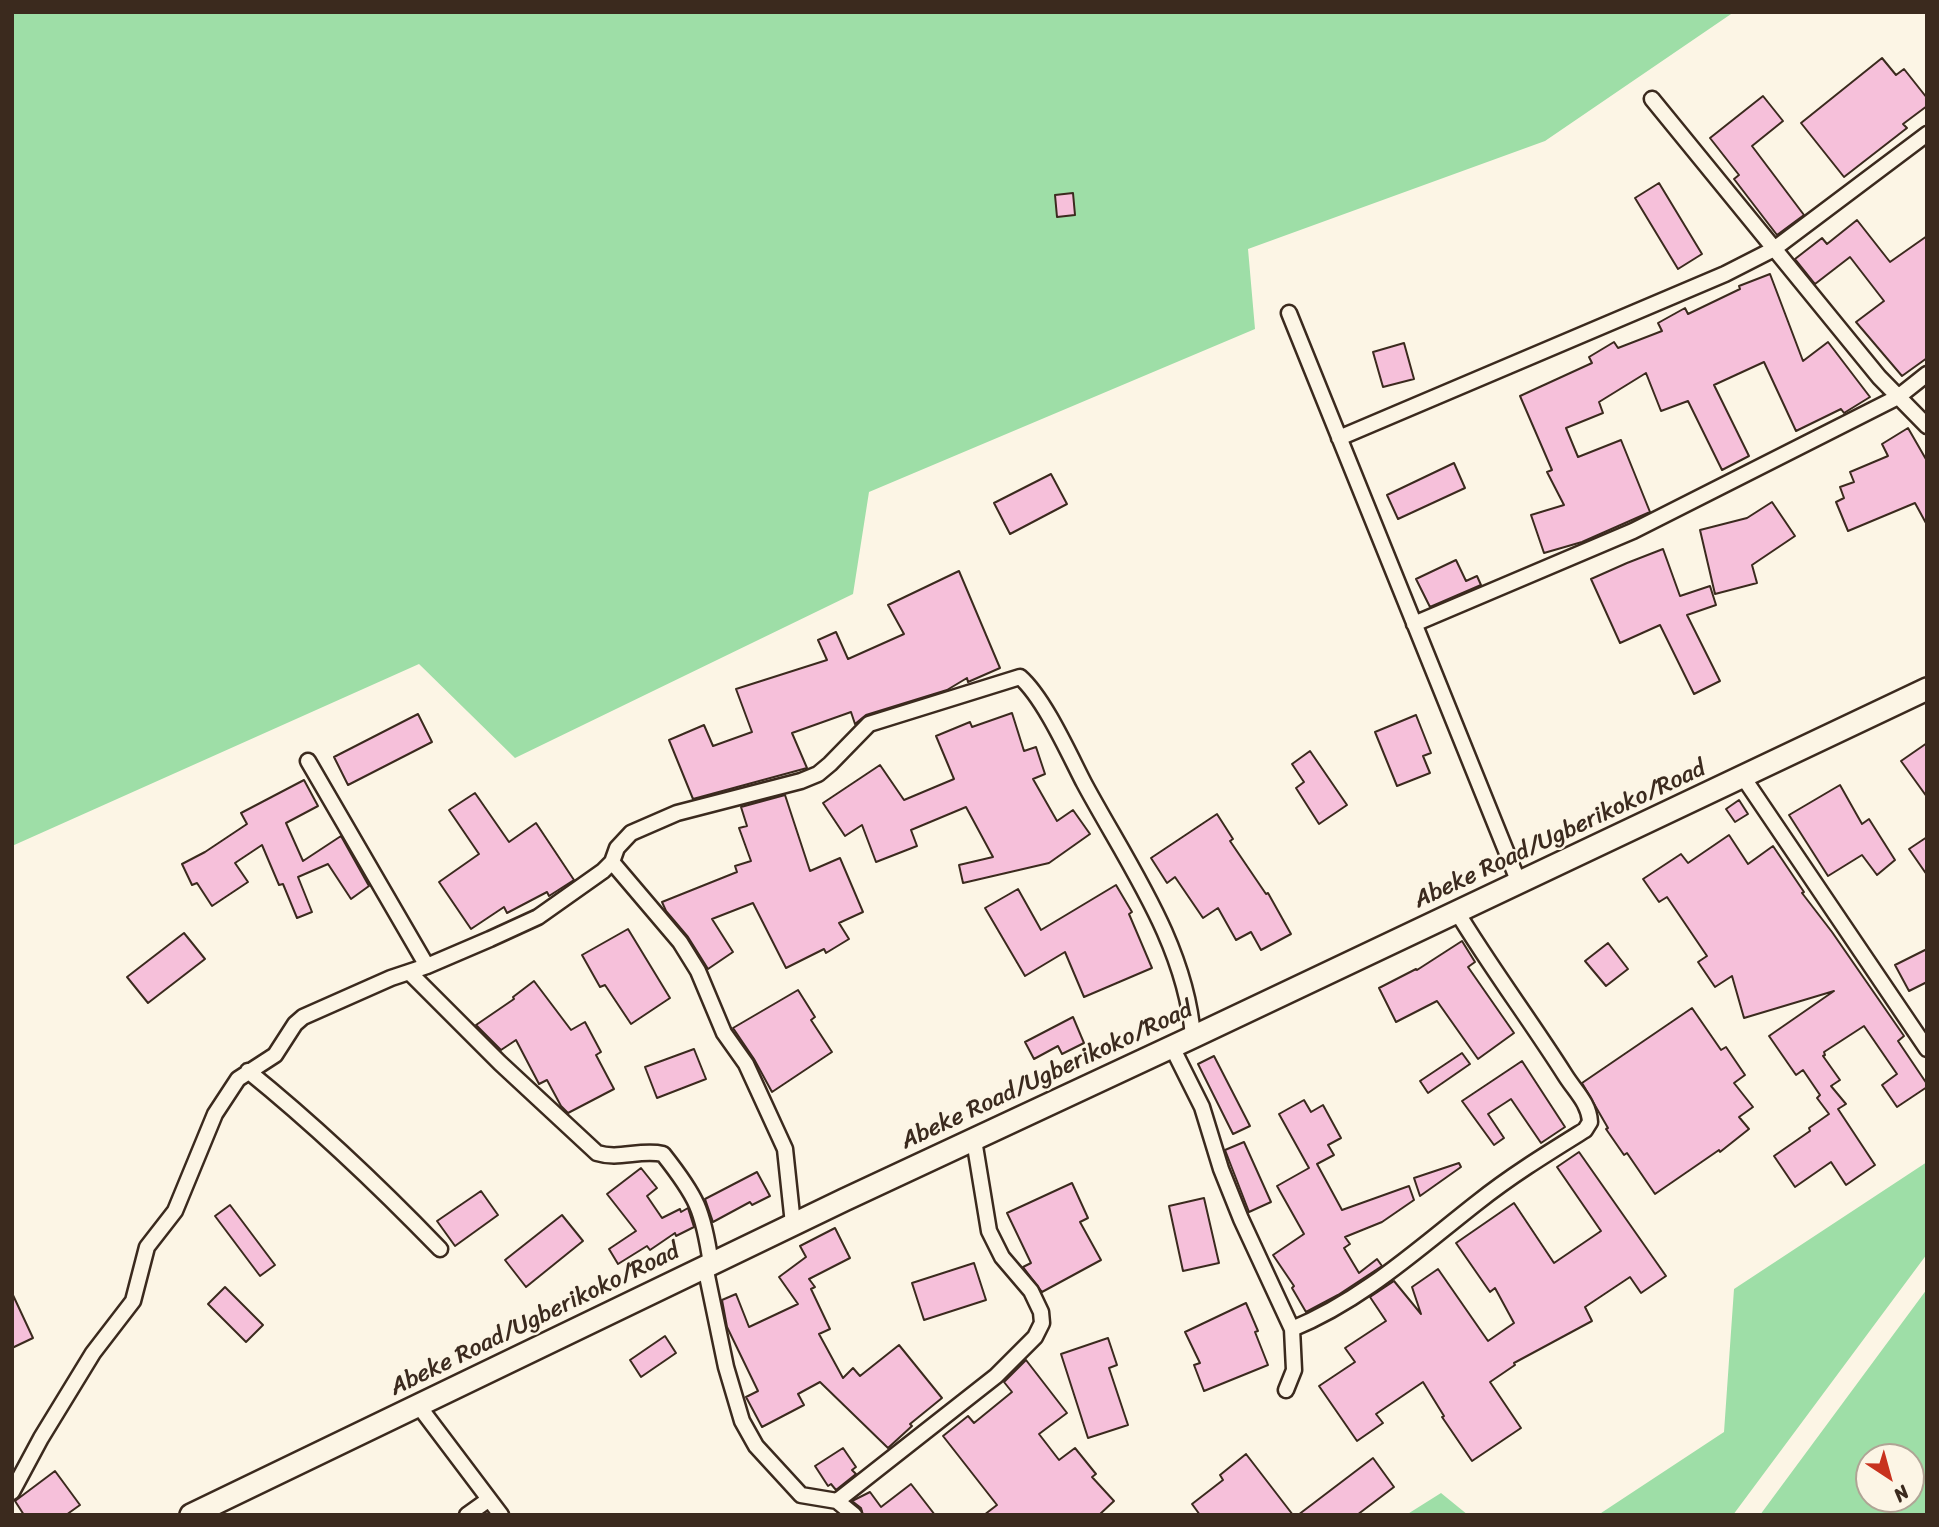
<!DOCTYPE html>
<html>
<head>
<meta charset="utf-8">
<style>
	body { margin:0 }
	#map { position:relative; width:1939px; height:1527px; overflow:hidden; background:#fcf5e5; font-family:Sriracha,sans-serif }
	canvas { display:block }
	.frame { position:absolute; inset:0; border:14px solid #3b2a1e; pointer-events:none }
	.north { position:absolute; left:1855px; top:1443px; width:70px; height:70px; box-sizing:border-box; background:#fcf5e5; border:2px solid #afa495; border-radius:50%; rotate:144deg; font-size:19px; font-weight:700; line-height:28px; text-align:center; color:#3b2a1e }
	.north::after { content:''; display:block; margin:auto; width:24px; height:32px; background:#c8321e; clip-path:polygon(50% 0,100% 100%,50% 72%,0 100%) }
</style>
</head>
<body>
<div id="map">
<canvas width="1939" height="1527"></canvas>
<div class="frame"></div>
<div class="north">N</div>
</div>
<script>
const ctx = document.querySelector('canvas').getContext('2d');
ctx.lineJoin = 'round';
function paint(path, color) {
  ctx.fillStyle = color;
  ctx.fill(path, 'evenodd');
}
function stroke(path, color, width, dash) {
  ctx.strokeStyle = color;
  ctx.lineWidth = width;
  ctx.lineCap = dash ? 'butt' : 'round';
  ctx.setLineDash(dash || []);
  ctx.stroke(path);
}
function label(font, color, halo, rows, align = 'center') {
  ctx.font = font + ' Sriracha,sans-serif';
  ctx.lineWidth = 5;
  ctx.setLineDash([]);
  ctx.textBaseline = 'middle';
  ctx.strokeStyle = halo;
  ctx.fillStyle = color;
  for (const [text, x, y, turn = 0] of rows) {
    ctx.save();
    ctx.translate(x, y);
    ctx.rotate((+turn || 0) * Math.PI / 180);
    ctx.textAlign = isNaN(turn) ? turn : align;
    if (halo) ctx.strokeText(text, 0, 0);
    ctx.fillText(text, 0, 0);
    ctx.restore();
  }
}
const green = new Path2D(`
	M12,12H1734L1545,141L1248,249L1255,329L869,492L853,594L515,758L419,664L12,846Z
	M1927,1162V1254L1733,1515H1598L1724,1432L1734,1289Z
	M1927,1289V1515H1760ZM1869,1457H1911V1499H1869Z
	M1441,1493L1468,1515H1406Z`);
const building = new Path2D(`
	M1882,58L1896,75L1904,69L1927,98V106L1903,124L1907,128L1844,177L1801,123Z
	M1763,96L1783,121L1752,146L1804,215L1777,235L1734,179L1739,175L1710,138Z
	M1659,183L1702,254L1678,269L1635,198Z
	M1073,193L1075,215L1057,217L1055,195Z
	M1857,220L1890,262L1927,236V358L1902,376L1856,322L1884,301L1850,257L1815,284L1795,259L1822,238L1827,244Z
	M1770,274L1803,361L1828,342L1870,397L1844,413L1841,409L1796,431L1764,362L1714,385L1749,456L1722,470L1688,401L1661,411L1646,373L1599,402L1603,413L1566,428L1578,457L1621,440L1650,512L1582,542L1544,553L1531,515L1564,505L1547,472L1552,470L1520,396L1592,363L1589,357L1614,342L1618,348L1662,331L1658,323L1685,308L1688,314L1740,289L1739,286Z
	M1404,343L1414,379L1383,387L1373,352Z
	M1908,428L1927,461V525L1915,503L1848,531L1836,502L1844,498L1840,487L1854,482L1850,472L1888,456L1882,444Z
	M1454,463L1465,488L1398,519L1387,495Z
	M1051,474L1067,504L1010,534L994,503Z
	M1772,502L1795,536L1752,565L1757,583L1715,594L1700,530L1747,518Z
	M1663,549L1680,596L1710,586L1716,605L1687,615L1720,681L1694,694L1660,625L1620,643L1591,579L1627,563Z
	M1456,560L1466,581L1477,576L1481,585L1430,607L1416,579Z
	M959,571L1000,668L968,682L967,678L947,690L866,715L855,724L851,712L792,733L807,768L693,799L669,740L704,725L713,746L752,732L736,689L827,660L818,640L836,632L848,659L904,634L888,605Z
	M1012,713L1024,751L1036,747L1045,774L1033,779L1057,821L1073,810L1090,834L1049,863L963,883L959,865L993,857L966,807L911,830L917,846L876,862L862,825L845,836L823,803L880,765L904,800L954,779L936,736L970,722L972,727Z
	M418,714L432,742L348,785L334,757Z
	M1416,715L1431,753L1423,756L1430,773L1397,786L1375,732Z
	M1927,743V797L1901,761Z
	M1310,751L1347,805L1319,824L1296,788L1304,782L1292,764Z
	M304,780L318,806L286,823L303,861L341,836L369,886L351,899L328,864L298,877L312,912L297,918L283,884L279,885L262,845L235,863L248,882L212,906L197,883L192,885L182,864L205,852L247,824L241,813Z
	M1840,785L1862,824L1869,819L1895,860L1877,875L1862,855L1828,876L1789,815Z
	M475,793L509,842L536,823L574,880L549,896L547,892L507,913L504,907L471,929L439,882L479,854L449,810Z
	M785,795L810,871L840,858L863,912L839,923L849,939L826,953L824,949L786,968L753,903L712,919L733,952L708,969L688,937L666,911L662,902L737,872L735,866L751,861L739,828L747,826L741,807Z
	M1739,800L1748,814L1735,822L1726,809Z
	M1217,814L1233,839L1230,841L1266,894L1268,893L1291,934L1261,950L1251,932L1236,940L1218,908L1203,918L1175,877L1167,883L1151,858Z
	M1729,835L1748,864L1773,846L1804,892L1802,893L1832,932L1904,1036L1898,1041L1927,1084V1087L1897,1107L1882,1085L1897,1074L1864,1026L1824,1052L1825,1055L1823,1056L1840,1080L1831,1086L1846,1104L1838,1109L1875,1165L1846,1185L1831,1162L1795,1187L1774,1156L1810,1131L1809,1128L1829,1114L1817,1098L1820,1095L1803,1070L1796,1075L1769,1036L1834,991L1744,1018L1732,976L1715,987L1698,962L1707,956L1667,897L1659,902L1643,879L1681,854L1688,863Z
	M1927,837V875L1909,849Z
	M1116,885L1132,912L1129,914L1152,968L1084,997L1065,952L1025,976L985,908L1018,889L1041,930Z
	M628,929L670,998L631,1024L605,985L600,987L582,955Z
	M184,933L205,959L148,1003L127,977Z
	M1462,941L1475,962L1468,967L1514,1033L1478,1059L1437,1001L1396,1022L1379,988L1416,969L1417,970Z
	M1608,943L1628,969L1606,986L1585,961Z
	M1927,949V982L1909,991L1895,965Z
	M534,981L571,1030L585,1022L601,1052L596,1055L614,1089L568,1113L561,1106L547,1080L539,1084L516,1040L501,1050L476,1025L514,999L513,997Z
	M798,990L815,1017L811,1020L832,1052L772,1092L754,1059L733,1028Z
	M1692,1008L1721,1050L1726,1047L1745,1075L1734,1083L1753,1107L1739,1117L1749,1129L1720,1152L1719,1150L1655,1194L1627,1153L1624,1155L1606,1129L1608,1128L1582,1083Z
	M1073,1017L1084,1043L1062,1054L1058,1046L1034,1059L1025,1042Z
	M694,1049L706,1079L657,1098L645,1067Z
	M1462,1053L1470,1064L1428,1093L1420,1081Z
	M1214,1056L1250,1126L1233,1134L1198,1064Z
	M1522,1061L1565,1127L1541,1143L1511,1099L1488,1114L1504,1138L1494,1145L1462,1101Z
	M1304,1100L1311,1112L1323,1105L1341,1138L1328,1145L1334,1155L1317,1164L1342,1210L1409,1186L1414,1200L1382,1222L1345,1237L1350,1244L1344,1248L1359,1273L1377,1259L1382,1266L1338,1295L1306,1312L1292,1288L1294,1286L1273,1255L1304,1234L1277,1186L1309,1168L1279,1114Z
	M1244,1142L1271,1202L1249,1212L1225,1150Z
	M1579,1152L1666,1276L1641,1293L1630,1277L1585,1307L1592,1321L1514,1363L1515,1365L1490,1382L1521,1428L1472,1461L1442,1417L1444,1416L1423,1382L1376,1414L1383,1423L1357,1441L1319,1386L1355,1362L1345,1348L1386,1321L1370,1297L1394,1281L1421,1314L1412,1287L1438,1269L1488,1341L1514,1323L1495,1288L1490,1292L1456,1243L1514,1203L1554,1263L1601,1231L1557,1167Z
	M1459,1163L1461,1167L1420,1196L1414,1178Z
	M641,1168L657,1188L647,1196L662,1218L680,1209L681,1212L688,1208L694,1227L676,1236L675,1233L650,1250L647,1246L618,1264L609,1249L636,1231L607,1194Z
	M757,1172L770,1196L752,1205L750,1202L713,1222L705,1199Z
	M1072,1183L1088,1218L1080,1222L1101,1260L1042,1292L1023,1267L1031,1263L1007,1213Z
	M481,1191L498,1215L455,1246L437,1221Z
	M1204,1198L1219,1263L1183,1271L1169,1206Z
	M230,1205L275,1265L260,1276L215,1216Z
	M562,1215L583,1241L526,1287L505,1260Z
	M835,1228L850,1258L809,1279L815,1287L811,1289L830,1329L819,1334L843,1378L853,1368L860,1376L899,1345L942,1398L910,1424L912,1426L888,1448L820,1382L798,1394L804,1405L762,1427L746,1397L758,1391L727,1327L722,1300L736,1294L749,1327L798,1304L779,1277L806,1257L800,1246Z
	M974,1263L986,1300L924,1320L912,1283Z
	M225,1287L263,1325L246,1342L208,1304Z
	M12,1293L33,1338L12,1348Z
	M1246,1303L1258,1331L1255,1332L1268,1365L1204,1391L1194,1365L1200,1363L1185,1332Z
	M665,1336L676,1353L641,1377L630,1360Z
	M1108,1338L1117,1365L1109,1368L1128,1425L1088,1438L1061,1354Z
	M1026,1360L1067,1413L1039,1434L1059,1460L1075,1448L1096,1474L1092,1477L1114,1501L1099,1515H984L997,1505L943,1436L968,1416L974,1423L1012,1392L1004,1382Z
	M843,1448L856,1467L852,1470L856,1474L836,1490L831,1484L828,1486L815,1466Z
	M1246,1454L1293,1515H1200L1192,1504L1223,1480L1220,1475Z
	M1373,1458L1394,1487L1357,1515H1298Z
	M55,1471L80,1505L66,1515H24L15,1501Z
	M911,1484L935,1515H863L861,1508L852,1501L870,1492L881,1507Z`);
const street = new Path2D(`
	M1652,99L1879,377L1927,426
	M1289,313L1519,883
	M1339,438L1725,274L1774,249L1927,134
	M1414,624L1633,531L1898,397L1927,374
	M308,761L427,966
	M1743,777L1927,1049
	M612,862L617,848L631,833L677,813L801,781L818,774L830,764L869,724L1020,677C1044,698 1069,754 1084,783C1127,863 1186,944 1193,1037
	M409,972L500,1063L597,1153C619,1160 640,1149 663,1154C697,1197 703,1210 711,1264
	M1172,1047L1202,1107L1221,1169L1241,1219L1292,1329C1363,1300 1419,1248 1478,1202C1512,1175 1548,1153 1585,1130L1590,1122C1589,1103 1575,1091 1565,1075C1530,1020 1491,968 1457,912
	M248,1071C316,1126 379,1186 440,1249
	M705,1266L726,1367L742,1421L756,1446L801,1495L837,1501L854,1515
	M1286,1390L1294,1370L1292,1329
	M418,1405L501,1515
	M12,1492L41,1438L93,1353L133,1301L147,1247L175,1211L215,1114L238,1079L275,1055L295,1024L303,1017L391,978L427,966L490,939L538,917L603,871L612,862L680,942L698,971L724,1033L746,1064L785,1149L793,1224
	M837,1501L996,1376L1035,1337L1042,1323L1041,1312L1031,1291L1002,1257L989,1231L974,1140
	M467,1515L488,1500`);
const secondary = new Path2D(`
	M191,1515L844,1200L1193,1037L1927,689`);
const streetNames = [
	["Abeke Road/Ugberikoko/Road",1560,835,-25],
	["Abeke Road/Ugberikoko/Road",1047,1076,-25],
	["Abeke Road/Ugberikoko/Road",535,1320,-26]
];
paint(green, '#9edea7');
paint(building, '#f6c0da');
stroke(building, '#3b2a1e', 2);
stroke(street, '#3b2a1e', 19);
stroke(secondary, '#3b2a1e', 26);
stroke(street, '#fcf5e5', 14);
stroke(secondary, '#fcf5e5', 21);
label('24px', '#3b2a1e', '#fcf5e5', streetNames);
</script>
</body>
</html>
